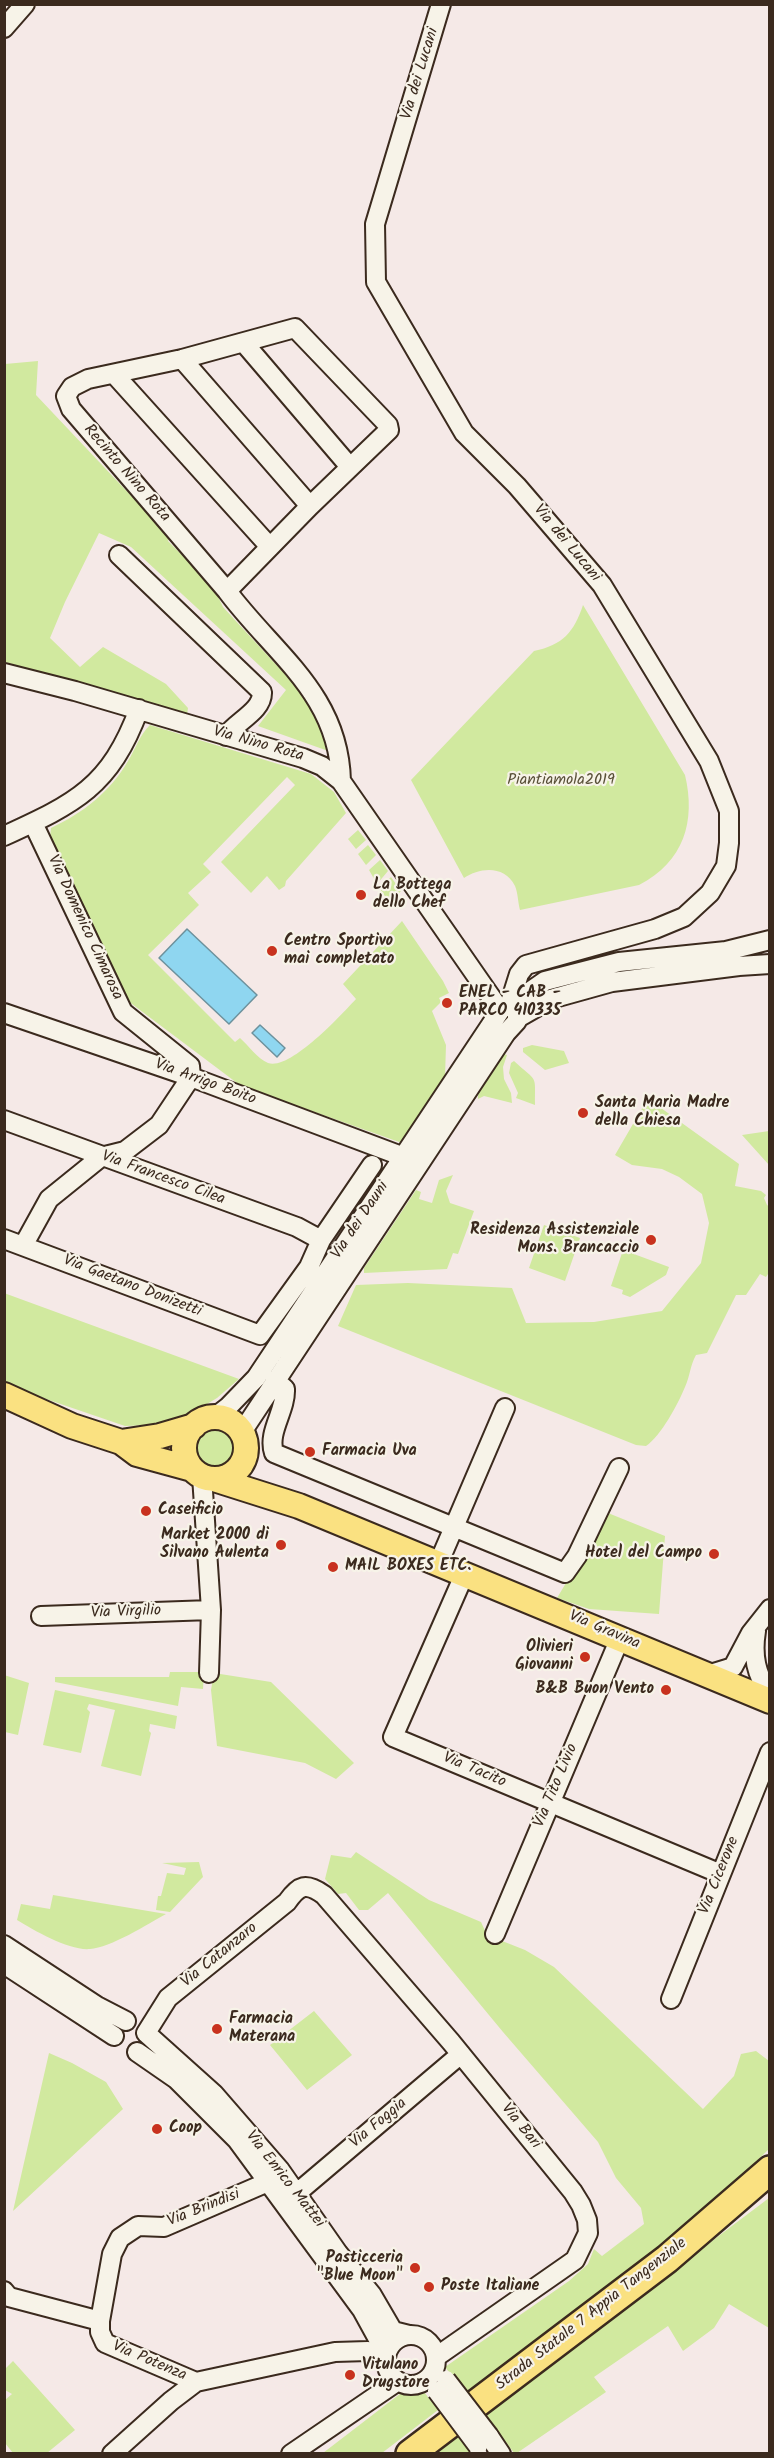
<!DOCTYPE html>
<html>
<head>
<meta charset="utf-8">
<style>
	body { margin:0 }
	#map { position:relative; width:774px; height:2458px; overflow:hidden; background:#f5e9e7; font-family:Kalam,sans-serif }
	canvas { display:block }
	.frame { position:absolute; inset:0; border:6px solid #3b2a1e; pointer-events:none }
</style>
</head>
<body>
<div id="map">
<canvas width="774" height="2458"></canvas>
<div class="frame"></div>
</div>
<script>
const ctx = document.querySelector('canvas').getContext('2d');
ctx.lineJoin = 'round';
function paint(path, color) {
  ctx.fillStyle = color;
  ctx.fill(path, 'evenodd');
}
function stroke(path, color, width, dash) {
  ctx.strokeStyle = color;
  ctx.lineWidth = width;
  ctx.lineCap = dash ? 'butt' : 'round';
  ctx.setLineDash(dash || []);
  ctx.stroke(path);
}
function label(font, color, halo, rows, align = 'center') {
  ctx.font = font + ' Kalam,sans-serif';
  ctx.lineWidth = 4.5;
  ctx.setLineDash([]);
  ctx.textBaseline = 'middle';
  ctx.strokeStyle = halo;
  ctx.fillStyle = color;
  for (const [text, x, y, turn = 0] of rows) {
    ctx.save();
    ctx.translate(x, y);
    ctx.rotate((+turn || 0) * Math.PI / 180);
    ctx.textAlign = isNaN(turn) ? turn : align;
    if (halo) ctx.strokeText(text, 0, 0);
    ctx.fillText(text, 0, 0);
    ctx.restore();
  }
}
const green = new Path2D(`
	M38,361L36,395L170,537L168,541L213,586L223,607L316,708L331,752L258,726L286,690L131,547L99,533L65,602L50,638L80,667L103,647L166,684L188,708L187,715L5,662V364Z
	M583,605L685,775C696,821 684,862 639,885L520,910C518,903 518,893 515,886C505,865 480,867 464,878L411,780L534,651C563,645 574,632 583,605Z
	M150,725L311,774L334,792L346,813L286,881L285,886L279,890L267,876L251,893L221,862L295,785L287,777L203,864L211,872L188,893L199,905L148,955L235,1042L240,1038C248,1045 258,1059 268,1063C290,1071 342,1014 356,999L343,984L402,921L443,981L449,993L439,998L441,1002L432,1011L446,1045L445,1077L402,1143L241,1086L128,1001L50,837L51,828C83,813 110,792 128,761C135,750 140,734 150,725Z
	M358,830L366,840L356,849L348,839Z
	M368,845L376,855L366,865L358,854Z
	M380,860L388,871L377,884L369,870Z
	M391,877L401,891L390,903L379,888Z
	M532,1045L564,1051L569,1063L545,1070L523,1052V1048Z
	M504,1054L507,1055L503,1067L504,1079L511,1093L512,1103L484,1096L478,1099V1095Z
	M514,1061C538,1083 535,1073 535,1105L516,1098L518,1093L509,1073L511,1063Z
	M654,1103L739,1164L735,1186L761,1191L766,1195L764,1198L767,1205L770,1207V1271L766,1277L760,1274L746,1295H736L707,1353L696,1355C690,1366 690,1376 685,1387C678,1404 661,1436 646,1446L636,1445L338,1326L356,1285L408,1283L512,1288L526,1323L594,1322L662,1311L701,1263L709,1223L702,1194L679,1177L662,1169L632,1165L615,1155L644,1105Z
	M769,1131H770L769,1165L742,1135Z
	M453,1175L446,1191L450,1203L474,1211L458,1254L453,1253L447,1269L364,1273V1268L416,1190L421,1192L419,1199L432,1203L439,1180Z
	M544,1225L580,1238L565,1281L529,1268Z
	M623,1250L669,1267L666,1275L630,1297L622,1294L623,1290L611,1286Z
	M4,1293L239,1379L217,1398L187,1416L153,1425L125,1426L5,1385Z
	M191 1448a24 24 0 1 1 48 0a24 24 0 1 1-48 0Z
	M608,1513L665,1536L659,1614L589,1609L557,1598Z
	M170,1672H204L203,1689L181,1687L178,1706L55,1682V1677H169Z
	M214,1673L271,1682L354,1763L336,1779L305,1763L217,1746L211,1690Z
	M4,1675L29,1683L18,1735L5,1732Z
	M55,1690L177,1716L175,1729L150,1724L149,1731L151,1733L141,1776L101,1766L115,1710L89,1704L87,1709L90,1712L81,1753L43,1745Z
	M356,1852L429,1900L481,1922L487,1935L525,1950L554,1967L703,2109L734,2076L741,2054L756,2051L769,2061V2149C677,2240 570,2316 467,2395L445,2367L569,2281L588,2264L594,2249L602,2256L644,2224L641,2208L616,2178L598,2142L503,2032L388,1893L368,1910H359L346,1893L338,1894L325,1879L331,1855L351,1858Z
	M199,1862L203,1877L201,1879L170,1912L156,1910L158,1896H161L167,1873L184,1875L186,1868L162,1863Z
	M53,1895L166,1914C148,1924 110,1948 90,1949C70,1951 35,1931 17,1920L21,1904L50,1909Z
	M314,2011L352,2055L307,2090L270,2045Z
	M49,2053L72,2063L106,2082L123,2109L13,2211Z
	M769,2198V2328L729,2304L714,2328L683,2351L668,2326L594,2377L606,2392L517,2453H514L484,2413Z
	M13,2361L75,2430L47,2453H13L5,2443V2400L12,2394L5,2390V2369Z
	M421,2388L438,2410L382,2453H323L405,2390Z
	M454,2432L471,2453L426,2454Z`);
const water = new Path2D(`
	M187,929L257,995L229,1024L159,958Z
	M260,1025L285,1048L277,1057L252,1033Z`);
const minor = new Path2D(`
	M441,4L375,224L376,282L464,433L517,486L602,585L709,761L729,811V843L726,866L710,893L684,917L655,929L526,965L519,974L509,1006
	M4,28L25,4
	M244,343L350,467
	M182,359L310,506
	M114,374L270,547
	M119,555L262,692C263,711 235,722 226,736
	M227,591L310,506L389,430L388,425L295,328L182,359L88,379L72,387L66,396L71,409L227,591C274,654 339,694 341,781
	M4,673L75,691L303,758L322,766L341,781L500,1010
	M4,836C76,803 110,787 139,709
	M4,1013L191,1077L404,1157
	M518,1018L551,999L612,982L739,966L770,964
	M4,1120L297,1227L321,1240
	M4,1239L260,1335L309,1267L321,1240L372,1165
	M23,1246L49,1199L101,1157L125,1151L159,1125L191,1077L190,1066L123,1012L33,823
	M275,1380L285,1389C286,1411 267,1432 274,1453L565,1573L577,1556L619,1468
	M215,1417L228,1407L256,1378L502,1008L509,1006L545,981L619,962L726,951L770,940
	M242,1432L506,1033L517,1021V1011L509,1006
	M202,1476L211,1610L209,1673
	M439,1562L505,1408
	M465,1573L393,1737L721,1874
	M41,1616L211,1610
	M756,1631C752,1656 756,1674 770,1695
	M707,1675L733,1667L751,1633L770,1609
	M495,1934L620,1638
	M4,1945L97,2006L126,2021
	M4,1964L114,2036
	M671,1999L770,1752
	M137,2052L176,2079L237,2140L362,2310L379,2341H393
	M268,2182L164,2227L138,2226L120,2238L112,2254L100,2321V2332L105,2343L196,2382L335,2352L368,2351L385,2357
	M297,2193L461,2054
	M4,2291L9,2297L100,2321
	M409,2335L393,2331L372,2295L338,2253L280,2170L214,2094L146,2033L168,1998L287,1902C299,1885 306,1882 324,1895L451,2042L573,2192L581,2205L587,2220L588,2233L575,2260L436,2357
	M386 2360a25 25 0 1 1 50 0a25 25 0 1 1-50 0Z
	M489,2436L501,2454
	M112,2454L171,2401L196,2382
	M291,2454L398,2381`);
const major = new Path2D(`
	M4,1395L72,1426L121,1442L137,1454L192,1469
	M184 1448a31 31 0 1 1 62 0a31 31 0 1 1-62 0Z
	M121,1442L160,1436L194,1426
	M214,1479L299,1506L770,1701`);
const highway = new Path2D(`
	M410,2454L667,2259L770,2170`);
const minorBridge = new Path2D(`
	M446,2380L489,2436
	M437,2391L478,2446`);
const markers = [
	[361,895,6,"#c8321e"],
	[272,951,6,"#c8321e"],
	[447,1003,6,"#c8321e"],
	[583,1113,6,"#c8321e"],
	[651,1240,6,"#c8321e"],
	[310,1452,6,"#c8321e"],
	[146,1511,6,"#c8321e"],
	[281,1545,6,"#c8321e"],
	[714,1554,6,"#c8321e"],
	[333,1567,6,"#c8321e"],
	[585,1657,6,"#c8321e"],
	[666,1690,6,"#c8321e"],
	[217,2029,6,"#c8321e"],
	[157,2129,6,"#c8321e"],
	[415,2268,6,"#c8321e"],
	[429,2287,6,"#c8321e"],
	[350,2375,6,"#c8321e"]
];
const streetNames = [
	["Via dei Lucani",421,74,-73],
	["Recinto Nino Rota",126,474,49],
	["Via dei Lucani",566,544,50],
	["Via Nino Rota",258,745,16],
	["Via Domenico Cimarosa",84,928,65],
	["Via Arrigo Boito",205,1083,20],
	["Via Francesco Cilea",163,1179,20],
	["Via dei Dauni",361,1221,-56],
	["Via Gaetano Donizetti",132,1287,21],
	["Via Virgilio",126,1613,-2],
	["Via Gravina",604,1631,23],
	["Via Tacito",474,1771,23],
	["Via Tito Livio",557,1786,-67],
	["Via Cicerone",720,1876,-68],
	["Via Catanzaro",220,1956,-39],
	["Via Foggia",379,2124,-40],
	["Via Bari",520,2127,51],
	["Via Enrico Mattei",284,2180,52],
	["Via Brindisi",204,2209,-22],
	["Strada Statale 7 Appia Tangenziale",592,2315,-38],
	["Via Potenza",149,2362,23]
];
const parkNames = [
	["Piantiamola2019",561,781]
];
const poiNames = [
	["La Bottega",373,886],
	["dello Chef",373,904],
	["Centro Sportivo",284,942],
	["mai completato",284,960],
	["ENEL - CAB -",459,994],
	["PARCO 410335",459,1012],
	["Santa Maria Madre",595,1104],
	["della Chiesa",595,1122],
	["Residenza Assistenziale",639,1231,"right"],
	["Mons. Brancaccio",639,1249,"right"],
	["Farmacia Uva",322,1452],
	["Caseificio",158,1511],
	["Market 2000 di",269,1536,"right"],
	["Silvano Aulenta",269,1554,"right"],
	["Hotel del Campo",702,1554,"right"],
	["MAIL BOXES ETC.",345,1567],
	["Olivieri",573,1648,"right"],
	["Giovanni",573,1666,"right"],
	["B&B Buon Vento",654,1690,"right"],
	["Farmacia",229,2020],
	["Materana",229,2038],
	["Coop",169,2129],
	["Pasticceria",403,2259,"right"],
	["\"Blue Moon\"",403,2277,"right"],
	["Poste Italiane",441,2287],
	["Vitulano",362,2366],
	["Drugstore",362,2384]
];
paint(green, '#d1e99f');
paint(water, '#8fd6f0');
stroke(water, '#6d919c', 1.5);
stroke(minor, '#3b2a1e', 22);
stroke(major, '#3b2a1e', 28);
stroke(highway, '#3b2a1e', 32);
stroke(minor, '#f7f3e8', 18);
stroke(major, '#fae181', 24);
stroke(highway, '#fae181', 27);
stroke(minorBridge, '#3b2a1e', 22, []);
stroke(minorBridge, '#f7f3e8', 18);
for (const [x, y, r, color] of markers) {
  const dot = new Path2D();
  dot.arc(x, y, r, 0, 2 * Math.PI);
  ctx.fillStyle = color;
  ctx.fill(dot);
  stroke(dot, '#f7f3e8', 2);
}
label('16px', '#3b2a1e', '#f7f3e8', streetNames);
label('16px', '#595038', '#f7f3e8', parkNames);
label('bold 16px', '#3b2a1e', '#f7f3e8', poiNames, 'left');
</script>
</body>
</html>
